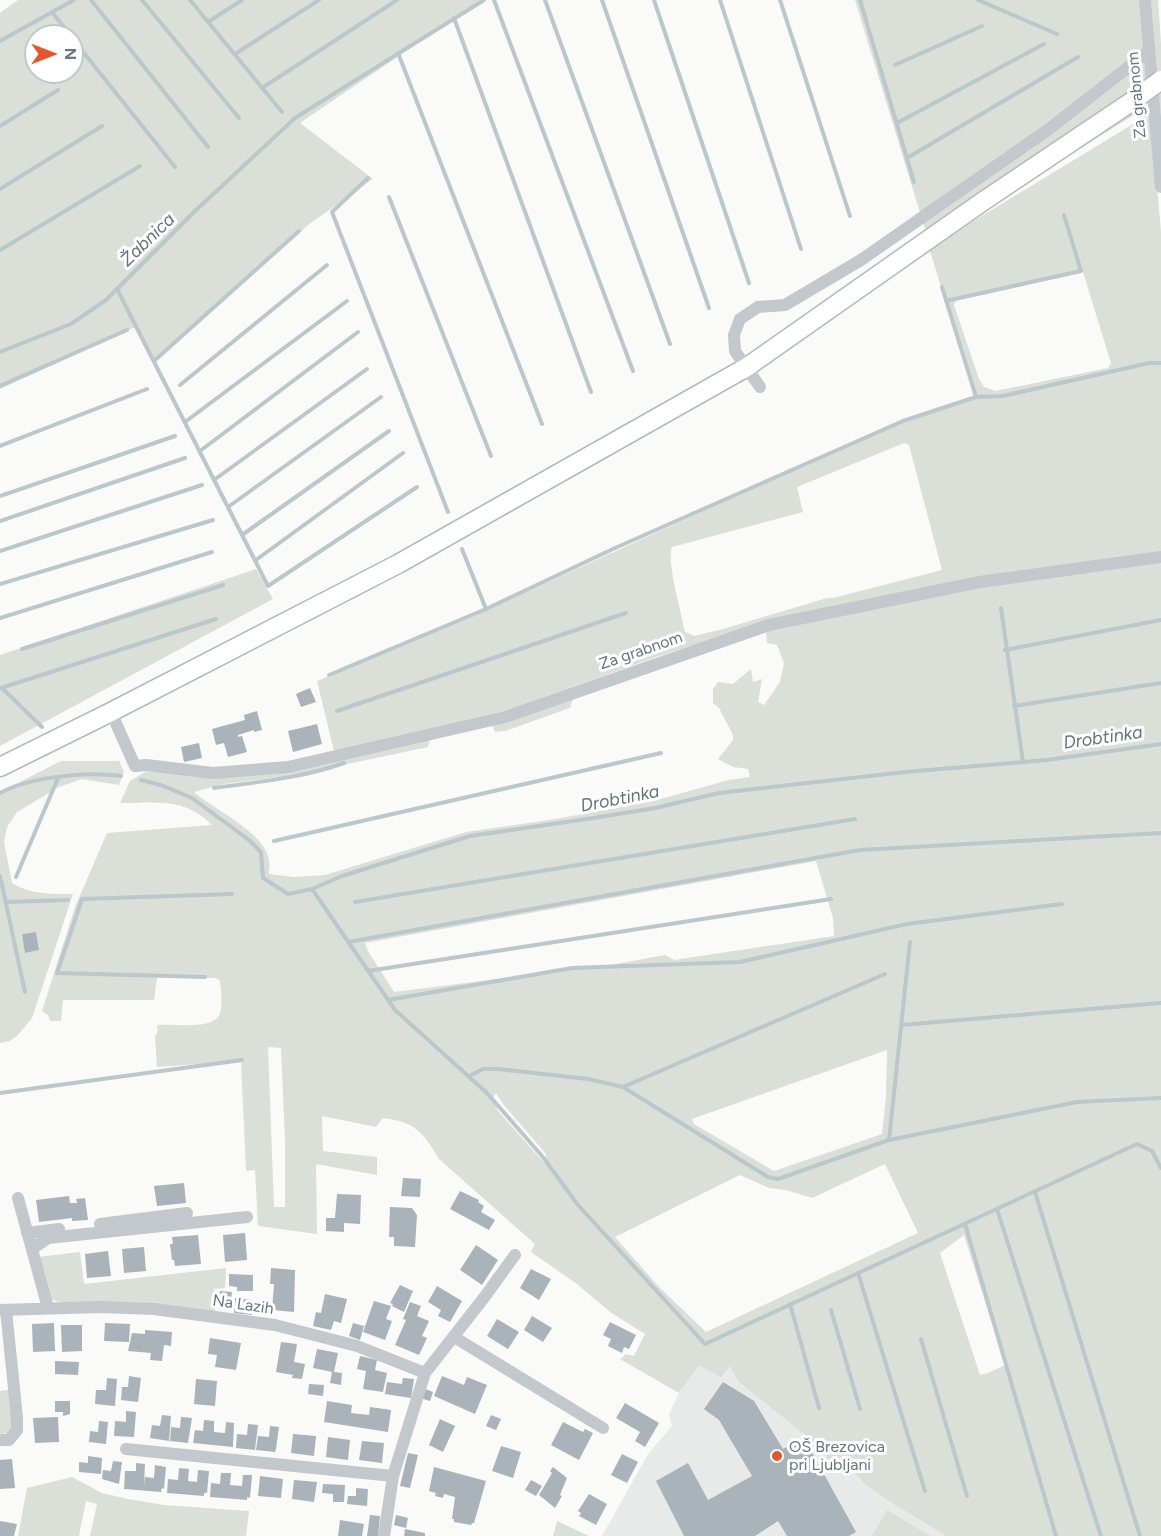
<!DOCTYPE html>
<html>
<head>
<meta charset="utf-8">
<style>
	body { margin:0 }
	#map { position:relative; width:1161px; height:1536px; overflow:hidden; background:#fafaf8; font-family:Figtree,sans-serif }
	canvas { display:block }
	.north { position:absolute; left:24px; top:24px; width:60px; height:60px; box-sizing:border-box; background:#fff; border:2px solid #c1c8cd; border-radius:50%; rotate:90deg; font-size:16px; font-weight:700; line-height:24px; text-align:center; color:#657683 }
	.north::after { content:''; display:block; margin:auto; width:21px; height:27px; background:#e4572e; clip-path:polygon(50% 0,100% 100%,50% 72%,0 100%) }
</style>
</head>
<body>
<div id="map">
<canvas width="1161" height="1536"></canvas>
<div class="north">N</div>
</div>
<script>
const ctx = document.querySelector('canvas').getContext('2d');
ctx.lineJoin = 'round';
function paint(path, color) {
  ctx.fillStyle = color;
  ctx.fill(path, 'evenodd');
}
function stroke(path, color, width, dash) {
  ctx.strokeStyle = color;
  ctx.lineWidth = width;
  ctx.lineCap = dash ? 'butt' : 'round';
  ctx.setLineDash(dash || []);
  ctx.stroke(path);
}
function label(font, color, halo, rows, align = 'center') {
  ctx.font = font + ' Figtree,sans-serif';
  ctx.lineWidth = 6;
  ctx.setLineDash([]);
  ctx.textBaseline = 'middle';
  ctx.strokeStyle = halo;
  ctx.fillStyle = color;
  for (const [text, x, y, turn = 0] of rows) {
    ctx.save();
    ctx.translate(x, y);
    ctx.rotate((+turn || 0) * Math.PI / 180);
    ctx.textAlign = isNaN(turn) ? turn : align;
    if (halo) ctx.strokeText(text, 0, 0);
    ctx.fillText(text, 0, 0);
    ctx.restore();
  }
}
const built = new Path2D(`
	M699,1364L721,1376L730,1366L803,1433L840,1472L847,1467L866,1485L887,1500L946,1536H602L648,1454L672,1426L669,1414L679,1393Z`);
const green = new Path2D(`
	M18,0H481L300,123L373,179L308,225L154,362L135,327L0,389V13ZM36,36H72V72H36Z
	M855,0H1141L1148,103L1134,115L929,242Z
	M1151,0H1158L1161,44V120Z
	M1148,115L1151,118L1161,232V553L722,636L662,655L504,711L334,751L317,681L504,602L870,435L975,397L929,248ZM1083,272L1111,363L1108,368L996,391L984,387L979,379L954,305L956,300L1066,273ZM904,443L909,445L942,570L833,598H827L723,629L694,636L685,632C682,616 666,560 672,547L803,512L797,487Z
	M1161,562V1536H946L887,1500L866,1485L848,1467L840,1472L803,1433L739,1382L730,1366L721,1377L699,1365L679,1393L620,1359L626,1354L634,1356L645,1334L610,1312L577,1284L531,1252L535,1244L439,1159C423,1132 415,1122 383,1118L376,1127L322,1116L323,1151L377,1157V1175L316,1164L317,1234L258,1226L255,1170L246,1171L241,1061L157,1067L155,1037L158,1030L157,1025C172,1023 213,1031 220,1014C223,1004 221,991 220,981L216,978L157,977L154,1000H63L61,1021H50L48,1015L42,1011L75,907L107,833L212,825C185,797 155,803 120,803L130,781L145,772L156,771L215,775L430,738L428,747L296,775L224,784L194,792C214,810 265,832 269,860C270,864 269,870 269,874L294,877L325,875L466,832L556,819L653,801L729,780L750,777L748,769L733,767L718,759L733,740V735L719,708L713,703V689L718,682L733,684L751,669L753,682L762,679L758,702L764,705L780,682L784,663L777,645L767,643L766,632L990,584L1102,571ZM816,861L833,918L834,936L674,960L665,955L616,964L394,992L368,951L365,943ZM268,1047L281,1048L285,1141V1207H274ZM887,1050L886,1096L882,1134L774,1171L694,1124L692,1119ZM496,1093L503,1104L546,1154V1165L499,1112L492,1099ZM885,1164L918,1233L706,1332L659,1287L615,1237L740,1175L769,1188L786,1190L812,1198ZM964,1235L1005,1365L988,1373L980,1375L940,1253Z
	M256,569L273,599L0,746V655Z
	M573,699L570,708L505,731L495,732L491,723Z
	M61,761H119L124,772L119,785L82,779L59,787L17,812L7,827L4,842L12,883C31,895 52,894 73,894L32,1018L18,1035L10,1041L0,1043V792ZM36,932L39,950L26,952L22,934Z
	M80,1252L84,1284L226,1268L225,1288L214,1289L215,1313L59,1302L49,1299L38,1257Z
	M12,1389L14,1427L8,1433L0,1434V1391Z
	M72,1477L102,1493L128,1499L164,1505L249,1511L246,1536H90L97,1504L86,1501L79,1536H18L27,1488Z
	M887,1510L930,1536H872Z
	M557,1521L589,1536H553Z`);
const stream = new Path2D(`
	M91,0L208,147
	M142,0L239,118
	M190,0L282,112
	M494,0L633,371
	M545,0L670,344
	M602,0L709,308
	M654,0L749,283
	M720,0L801,249
	M780,0L850,216
	M860,0L914,182
	M978,0L1057,34
	M52,12L71,36
	M454,18L591,392
	M208,22L242,0
	M72,38L175,167
	M0,41L74,0
	M398,53L542,424
	M235,54L319,0
	M895,65L982,26
	M262,88L397,0
	M897,123L1044,44
	M0,126L58,90
	M907,158L1078,57
	M368,178L332,212L448,512
	M0,189L102,126
	M389,197L491,456
	M0,250L140,166
	M942,287L976,397
	M117,289L268,586L417,487
	M946,301L1081,271L1064,215
	M0,352L71,324L106,300L194,212L295,118L484,0
	M154,361L299,231
	M180,385L327,265
	M0,386L127,330
	M185,422L347,301
	M0,446L147,389
	M200,451L358,332
	M214,480L367,369
	M0,496L175,436
	M228,507L381,397
	M0,521L185,458
	M242,535L389,431
	M462,549L486,609
	M0,551L202,485
	M256,560L403,453
	M0,584L213,520
	M1001,608L1023,762
	M0,618L212,552
	M22,649L223,585
	M1005,650L1161,620
	M329,675L486,609L615,548L903,421L976,397L1003,396L1149,363H1161
	M1,688L216,619
	M2,688L42,727
	M1014,706L1161,683
	M337,711L626,613
	M141,780L161,785L192,798L249,840L261,852L263,878L288,894L312,889L342,876L470,836L594,818L655,808L719,793L905,772L1047,760L1161,744
	M214,788C258,782 302,778 344,763
	M0,793C29,777 88,771 121,776
	M274,841L661,753
	M0,876L25,992
	M16,877L58,778
	M312,889L395,1010L487,1093L542,1156L578,1205L705,1344L1137,1144L1152,1151L1161,1168
	M6,902L68,900
	M355,902L855,819
	M348,942L860,850L1161,833
	M368,971L831,899
	M205,977L57,973L82,899L232,894
	M388,1000L572,968L740,962L907,924L1062,904
	M901,1025L1161,1003
	M469,1076L483,1069H498L588,1079L623,1087L768,1177L778,1179L889,1140L1077,1102L1161,1098
	M623,1087L885,974
	M0,1093L242,1060
	M889,1140L910,942
	M1035,1192L1140,1536
	M997,1209L1101,1536
	M965,1224L1056,1536
	M858,1273L925,1491
	M790,1304L819,1408
	M831,1310L860,1409
	M921,1339L967,1496`);
const building = new Path2D(`
	M310,688L316,702L301,707L296,694Z
	M257,711L262,730L254,732V730L238,735V737L242,736L247,752L228,757L224,743L216,745L212,729L245,720L244,715Z
	M317,724L322,744L293,752L288,731Z
	M199,743L202,758L184,762L181,747Z
	M36,932L39,950L25,953L22,934Z
	M403,1178L421,1179L420,1197L401,1196Z
	M184,1183L186,1203L157,1206L154,1186Z
	M460,1191L479,1200L478,1202L484,1206L481,1212L495,1220L489,1230L450,1209Z
	M337,1194L361,1195L360,1224L344,1223V1232L326,1231V1218H335Z
	M69,1196L70,1203H77L76,1199L85,1198L88,1220L72,1221V1218L39,1222L36,1200Z
	M390,1207L412,1208L417,1215L415,1247L394,1246V1237H389Z
	M245,1233L247,1260L225,1262L223,1235Z
	M198,1235L201,1264L175,1266L174,1260H172L170,1244H173L172,1237Z
	M476,1245L498,1260L482,1285L460,1270Z
	M144,1247L146,1271L124,1273L122,1249Z
	M108,1251L111,1276L87,1278L85,1254Z
	M271,1268L295,1270L294,1312L272,1310L274,1284H270Z
	M531,1269L551,1279L539,1300L520,1288Z
	M229,1274L253,1275V1291H237V1287L229,1286Z
	M400,1285L413,1291L404,1312L392,1306L393,1304L390,1303Z
	M437,1286L462,1301L450,1322L438,1316L441,1310L428,1302Z
	M220,1291L232,1292L231,1299L219,1298Z
	M325,1294L347,1299L341,1323L334,1321L331,1330L313,1326L316,1312L321,1313Z
	M235,1298L253,1300L252,1315L234,1313Z
	M374,1301L391,1306L386,1319L392,1321L385,1340L363,1332Z
	M410,1302L421,1306L417,1316L429,1321L422,1336L427,1338L419,1355L395,1345L406,1320L403,1319Z
	M532,1316L552,1328L543,1342L524,1330Z
	M497,1319L519,1332L508,1349L487,1336Z
	M610,1322L636,1335L629,1349L624,1347L622,1353L608,1346L611,1339L603,1335Z
	M54,1323L55,1351L33,1352L32,1324Z
	M105,1323L130,1324L129,1342L104,1341Z
	M353,1323L364,1326L360,1340L349,1336Z
	M61,1325H82V1351L62,1352Z
	M145,1330L172,1332L171,1346L164,1345L162,1361L150,1360L151,1353L128,1351L132,1333L145,1334Z
	M210,1338L241,1343L236,1370L215,1367L217,1355L208,1354Z
	M281,1342L297,1344L294,1362L305,1364L302,1379L292,1378L293,1375L276,1372Z
	M317,1349L338,1353L334,1372L342,1373L341,1385L330,1383L332,1372L313,1368Z
	M360,1356L377,1360L375,1370L387,1373L383,1392L363,1389L366,1371L357,1369Z
	M55,1361L79,1362L78,1375L55,1374Z
	M129,1376L141,1378L138,1402L121,1400L122,1387H128Z
	M442,1376L464,1385L467,1377L487,1385L475,1414L434,1396Z
	M107,1378L117,1379L115,1406L95,1404L96,1390H106Z
	M403,1378L414,1379L411,1398L385,1394L387,1382L402,1384Z
	M196,1379L217,1381L215,1406L194,1404Z
	M723,1382L754,1401L783,1449L804,1438L856,1532L849,1536H787L778,1521L755,1536H684L656,1481L688,1463L708,1500L752,1476L719,1420L704,1409Z
	M309,1384L324,1385L323,1396L308,1394Z
	M423,1388L433,1392L430,1401L420,1398Z
	M55,1401H70V1414L63,1416V1412H55Z
	M327,1401L352,1405L351,1413L369,1415L370,1407L391,1410L388,1432L324,1422Z
	M625,1403L659,1423L645,1447L635,1441L640,1432L616,1418Z
	M126,1411L136,1412L134,1437L114,1436L115,1421L126,1422Z
	M162,1415L171,1416L169,1441L150,1438L152,1425L160,1426Z
	M491,1415L501,1419L496,1430L486,1426Z
	M58,1417L59,1442L35,1443L33,1418Z
	M181,1417L192,1418L188,1443L170,1441L171,1427L180,1428Z
	M440,1419L455,1426L443,1452L429,1445Z
	M204,1420L214,1421V1432L225,1433L226,1422L234,1423L233,1447L193,1443L195,1430L203,1431Z
	M99,1421L108,1422L106,1444L89,1442L90,1431L98,1432Z
	M563,1422L583,1432L585,1429L593,1433L579,1460L551,1445Z
	M248,1424L258,1425L255,1450L236,1448L237,1434L247,1435Z
	M270,1426L279,1427L276,1449L275,1452L256,1450L258,1436L269,1437Z
	M293,1434L316,1436L314,1456L291,1453Z
	M328,1437L350,1440L348,1460L326,1457Z
	M362,1441L384,1443L382,1463L359,1460Z
	M501,1446L521,1452L513,1478L492,1471Z
	M408,1453L418,1455L410,1488L400,1486Z
	M622,1454L638,1462L627,1483L611,1475Z
	M88,1456L102,1458L101,1474L79,1472V1462L88,1463Z
	M12,1459L15,1488L0,1489V1460Z
	M113,1461L122,1462L119,1484L102,1479L103,1470L111,1471Z
	M136,1463L145,1464L144,1486L145,1477L154,1478L155,1465L166,1467L164,1489L162,1488L161,1492L124,1489L125,1471H136Z
	M434,1467L486,1481L474,1523H472L471,1525L454,1522V1519H452L455,1497L444,1494L443,1498L435,1496L436,1493L429,1491Z
	M553,1467L567,1478L560,1495L562,1496L555,1508L539,1495L552,1473L550,1471Z
	M179,1468L189,1469L188,1481L197,1482L198,1470L209,1471L207,1493H204V1496L167,1493L168,1479L178,1480Z
	M221,1473H231L230,1485L242,1486L243,1475H252L250,1498L247,1497V1500L210,1497L211,1483L220,1484Z
	M260,1476L283,1479L281,1498L258,1496Z
	M294,1480L317,1482L314,1502L292,1499Z
	M531,1480L542,1486L536,1496L525,1490Z
	M323,1484L345,1485L344,1502H333V1494L322,1493Z
	M356,1488L368,1489L367,1506L347,1504L348,1496H356Z
	M589,1494L607,1504L596,1525L579,1516L581,1513L578,1511Z
	M370,1515L380,1516L378,1536H367Z
	M396,1515L408,1518L406,1528L394,1525Z
	M340,1520L364,1524L362,1536H338Z
	M0,1521L17,1524L14,1536H0Z
	M405,1529L425,1533V1536H404Z`);
const minor = new Path2D(`
	M1145,0L1161,187
	M760,387L735,351L734,335L740,319L758,307L785,305L861,260L1049,129L1149,51
	M111,712L135,766L146,765L213,773L288,767L505,717L769,625L980,582L1161,557
	M18,1198L48,1308
	M100,1224L187,1213
	M27,1233L59,1229
	M32,1249L48,1238L247,1217
	M0,1310L100,1307L154,1309L275,1325L357,1346L425,1373L393,1476L384,1536
	M454,1337L603,1428
	M425,1373L483,1299L515,1255
	M0,1440H9L17,1430V1418L6,1310
	M126,1449L393,1476`);
const secondary = new Path2D(`
	M0,767L111,712L398,564L747,367L982,202L1131,102`);
const secondaryBridge = new Path2D(`
	M1131,102L1161,80`);
const markers = [
	[777,1456,6,"#e4572e"]
];
const streetNames = [
	["Za grabnom",1137,95,-95],
	["Za grabnom",641,651,-19],
	["Na Lazih",243,1305,8]
];
const poiNames = [
	["OŠ Brezovica",789,1447],
	["pri Ljubljani",789,1465]
];
const waterNames = [
	["Žabnica",148,240,-44],
	["Drobtinka",1103,738,-8],
	["Drobtinka",620,799,-11]
];
paint(built, '#e8e9e9');
paint(green, '#dadfd7');
stroke(stream, '#bbc7cb', 4);
paint(building, '#aab3b9');
stroke(secondary, '#b3babf', 21);
stroke(minor, '#c3c8cc', 12);
stroke(secondary, '#fff', 18);
stroke(secondaryBridge, '#b3babf', 21, []);
stroke(secondaryBridge, '#fff', 18);
for (const [x, y, r, color] of markers) {
  const dot = new Path2D();
  dot.arc(x, y, r, 0, 2 * Math.PI);
  ctx.fillStyle = color;
  ctx.fill(dot);
  stroke(dot, '#fff', 2);
}
label('16px', '#657683', '#fff', streetNames);
label('16px', '#657683', '#fff', poiNames, 'left');
label('italic 18px', '#60757c', '#fff', waterNames);
</script>
</body>
</html>
